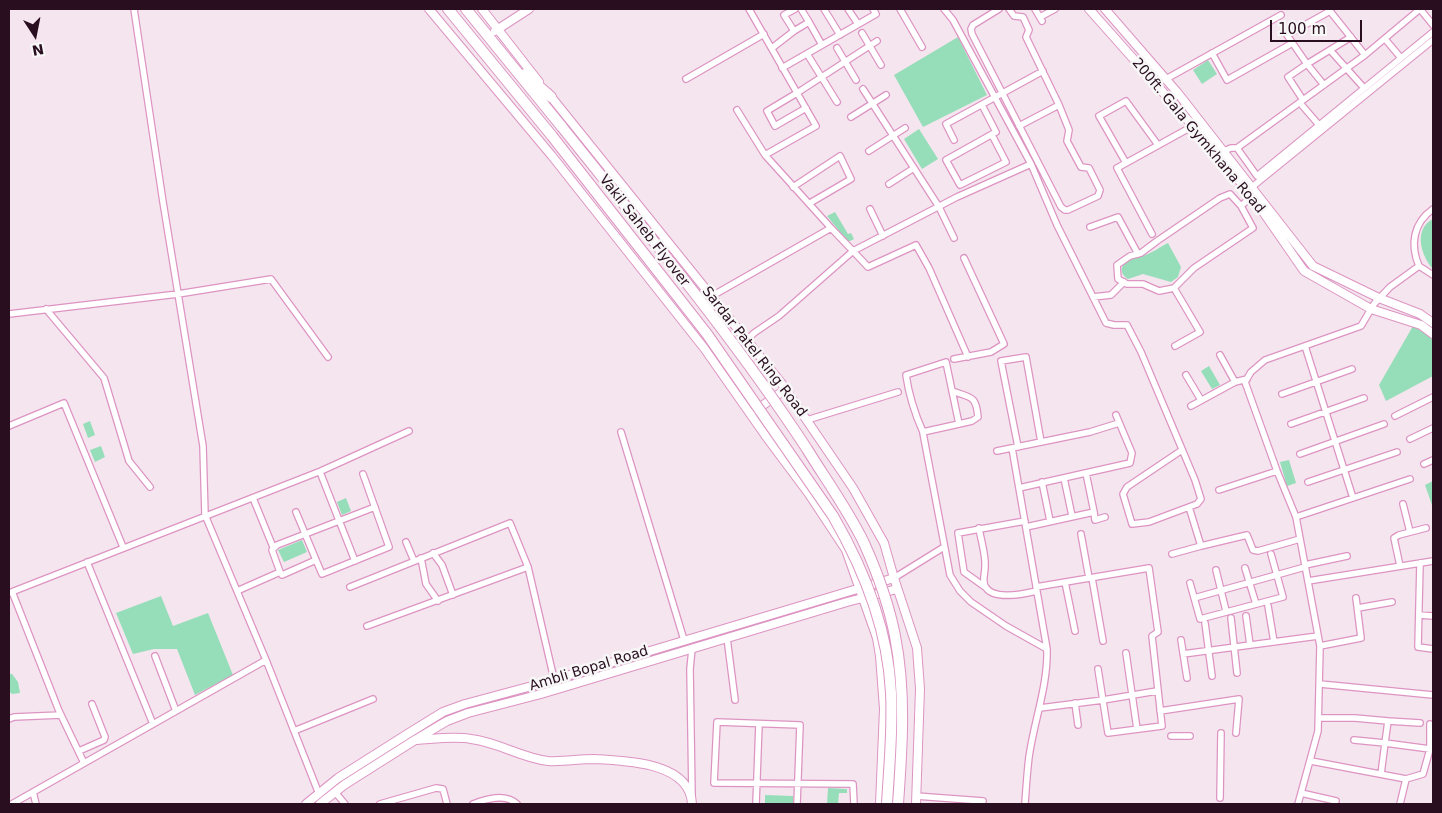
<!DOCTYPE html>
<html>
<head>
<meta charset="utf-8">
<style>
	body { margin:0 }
	#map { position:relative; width:1442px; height:813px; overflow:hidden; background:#f5e5ee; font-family:"DejaVu Sans",sans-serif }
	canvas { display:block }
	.frame { position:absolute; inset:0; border:10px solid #290e20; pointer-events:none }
	.north { position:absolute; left:10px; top:10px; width:50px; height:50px; -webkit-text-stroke:4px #f7f7f7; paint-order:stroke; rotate:169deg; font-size:14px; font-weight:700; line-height:20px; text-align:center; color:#290e20 }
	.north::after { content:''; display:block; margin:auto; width:18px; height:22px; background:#290e20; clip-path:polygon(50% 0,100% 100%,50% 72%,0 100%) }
	.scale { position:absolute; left:1270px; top:20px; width:92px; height:22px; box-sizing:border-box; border:2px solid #290e20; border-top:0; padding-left:6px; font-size:15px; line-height:18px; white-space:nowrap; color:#290e20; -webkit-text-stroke:4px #f7f7f7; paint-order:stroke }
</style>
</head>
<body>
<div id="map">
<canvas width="1442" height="813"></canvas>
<div class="frame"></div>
<div class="north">N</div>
<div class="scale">100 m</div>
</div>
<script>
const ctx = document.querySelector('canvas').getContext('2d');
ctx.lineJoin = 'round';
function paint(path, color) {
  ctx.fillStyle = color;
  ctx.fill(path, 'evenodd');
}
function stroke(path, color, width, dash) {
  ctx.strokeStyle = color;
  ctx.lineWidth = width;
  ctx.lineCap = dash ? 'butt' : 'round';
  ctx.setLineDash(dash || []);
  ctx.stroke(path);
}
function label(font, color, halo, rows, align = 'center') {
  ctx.font = font + ' "DejaVu Sans",sans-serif';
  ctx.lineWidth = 5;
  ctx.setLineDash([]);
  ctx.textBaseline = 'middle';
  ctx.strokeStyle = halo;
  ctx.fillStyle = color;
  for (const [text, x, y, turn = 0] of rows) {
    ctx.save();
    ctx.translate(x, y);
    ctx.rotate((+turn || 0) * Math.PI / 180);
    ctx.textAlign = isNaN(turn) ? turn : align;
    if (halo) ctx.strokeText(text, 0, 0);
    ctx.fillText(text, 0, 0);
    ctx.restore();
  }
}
const green = new Path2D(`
	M958,37L987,95L923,127L894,75Z
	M1208,60L1217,74L1202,84L1193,70Z
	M919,129L938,159L922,169L904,139Z
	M835,212L848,234L851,233L854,239L848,242L827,216Z
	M1433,219V269C1421,256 1413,229 1433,219Z
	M1168,243L1181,267L1178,277L1171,282L1143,274L1128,279C1118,273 1121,263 1131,258C1135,257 1139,258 1143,256C1152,253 1160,247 1168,243Z
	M1413,326L1433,338V376L1386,401L1379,385Z
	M1209,366L1220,385L1212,389L1201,371Z
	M90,421L95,435L88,438L83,424Z
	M101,446L105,457L95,462L90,450Z
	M1289,460L1296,483L1287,486L1280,462Z
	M1433,481V508L1425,485Z
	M346,498L351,511L342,515L337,502Z
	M302,540L307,552L284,562L278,550Z
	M161,596L173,626L208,613L233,675L195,695L177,649H154L133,654L116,613Z
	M9,674H12L18,682L20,693L12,694L9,691Z
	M828,788L847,789V793H839L838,804H827Z
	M765,795L793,796V804H765Z`);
const street = new Path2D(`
	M134,9L163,202L203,446L205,515L266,660L319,794
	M749,9L816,126L765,155
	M824,9L840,35
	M848,9L858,24
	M900,9L922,47
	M944,9L953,20L1031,164L1057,225L1106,323L1114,325H1127L1141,352L1195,480L1201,499L1197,504L1189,507L1201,546L1247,535L1253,550L1258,551L1300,539
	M999,9L973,25L971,29L972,34L1061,207L1065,210H1068L1098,196L1100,190L1089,168L1081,167L1067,141L1069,130L1059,105L1026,37L1029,30L1023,17L1014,16L1009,9
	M1035,9L1042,21
	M1420,9L1433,25
	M1040,17L1055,9
	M809,22L822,45
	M794,31L809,22L801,9
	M862,33L881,65
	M1385,39L1401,58
	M772,48L794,31L784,15L795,9
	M837,48L856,80
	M1330,50L1364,88
	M1212,53L1227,80L1289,45
	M809,57L837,102
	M782,68L876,14L873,9
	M686,79L764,34
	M1166,79L1281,15
	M1324,85L1307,64L1351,37
	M863,89L939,207L954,238
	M1303,100L1288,77L1307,64L1287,35L1330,11L1365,55
	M1300,103L1319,125
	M982,105L996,132L946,160L960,185L1006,162L992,135
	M806,108L775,126L767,111L797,93L877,41
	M737,110L765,155L831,228
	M851,117L886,95
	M1019,126L1059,105
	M954,140L946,124L1043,71
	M1237,148L1365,55L1420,9
	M869,151L905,128
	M1224,151L1231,148H1237L1257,176L1433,32
	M1126,163L1099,116L1126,101L1158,145
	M889,184L914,168
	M793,187L840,156L851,179L810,203
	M1252,187L1433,40
	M1241,206L1230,194L1220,198L1157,241L1141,253L1130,256L1117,265L1118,279L1127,284H1143L1159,291L1174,288L1194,268L1253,228L1241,206L1252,196
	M870,209L883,236
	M1090,227L1118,217L1138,254
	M1152,234L1117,168L1193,126
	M1419,266L1433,275
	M1174,288L1200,332L1175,346
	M712,296L831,228L853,251L957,197L1031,164
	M1093,297L1111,295L1124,282
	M46,309L104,378L129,461L150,487
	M9,314L178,294L271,279L328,357
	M747,340L754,333L779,316L853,251L868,267L916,245L929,268L968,357
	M1305,346L1353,498
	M1220,355L1235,382
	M954,359L991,352L1004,344L964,258
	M1186,375L1201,400
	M952,391C971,398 976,395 978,417L972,421L959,424
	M1282,394L1352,369
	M1191,406L1235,382L1247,379
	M1395,416L1433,397
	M807,420L898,392
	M1291,424L1364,398
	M9,426L64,403L123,547
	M621,432L684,640
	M923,432L959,424L946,362L906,375C909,396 914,412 923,432V433L950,575L960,591L971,602L1006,626L1047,649C1048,686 1034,721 1029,757C1027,773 1026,789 1025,804
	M1410,439L1433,428
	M1018,447L1001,361L1026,357L1041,442
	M1012,448L1047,649
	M1182,450L1127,487L1123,494L1132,524L1149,522L1189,507
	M997,451L1090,432L1119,423
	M1300,454L1384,424
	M1424,464L1433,460
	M320,472L355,561
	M1086,473L1094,512
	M1064,478L1072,516
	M1042,482L1050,521
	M1308,482L1397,452
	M1019,488L1130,463L1132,453L1116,415
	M1219,490L1277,471
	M253,498L273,547
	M1403,504L1410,532
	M1296,517L1410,479
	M1026,527L1094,512L1095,520L1105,517
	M979,528C981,541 986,555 985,567C985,574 982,580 985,586C992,601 1024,594 1037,591
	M1081,534L1089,578
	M406,542L414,561
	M433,553L442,565L453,595
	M1172,554L1201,546
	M421,558L426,584L438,601
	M316,560L322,574L389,547L363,474
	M87,562L153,724
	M1420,563L1418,647L1433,649
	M1305,565L1347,556
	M1400,566L1394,538L1399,535L1426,528
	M1245,568L1256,604
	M1216,570L1226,611
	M280,572L282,575L316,560L296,512
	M894,578L944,547
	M1092,578L1103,641
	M1308,581L1433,561
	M1065,582L1075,631
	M1190,583L1200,619L1283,597L1271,554
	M350,587L510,523L528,567L554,679
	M985,587L964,572L958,533L1025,521
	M1036,587L1149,568L1158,632L1152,636L1162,726L1108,733L1098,669
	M237,591L280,572L272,550L277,545L375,507
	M9,593L321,471L409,431
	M13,594L59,711L84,763
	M1194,598L1305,567
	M1268,606L1274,642
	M1358,608L1392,602
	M1419,615L1433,616
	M1246,616L1250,645
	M1231,618L1237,673
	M1205,623L1212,676
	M367,626L528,567
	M727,638L735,700
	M1181,640L1187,678
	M1320,646L1361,638L1356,598
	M1126,653L1137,729
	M1183,654L1318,636
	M155,656L176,711
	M1320,684L1433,695
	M1075,703L1078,725
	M1040,708L1103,700L1157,691
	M1160,711L1239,699L1236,733
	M1319,718H1355L1388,721L1385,743L1354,740
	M9,719L14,717L61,715
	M1388,721L1420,723
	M294,731L373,699
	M1171,736H1190
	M79,751L104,740L105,737L92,704
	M1311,761L1406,779L1423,774L1430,749V724
	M1381,774L1385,743L1430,749
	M33,792L36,804
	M335,792L345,804
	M1301,793L1336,801
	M692,795L690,669L692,649
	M916,796L983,801L982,804
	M1220,798L1221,733
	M12,804L266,660
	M380,804L436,788L443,789L447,804
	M473,804C486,799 505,793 517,804
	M756,804L759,724
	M797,804L800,725L717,722L714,783L853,784L854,804
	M1298,804L1318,731L1320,646L1296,517L1277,471L1245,382L1251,372L1265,360L1361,326L1374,304L1390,287L1419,266C1410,245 1413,223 1433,209
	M1400,804L1406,779`);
const secondary = new Path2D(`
	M429,9L552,156L704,348L765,435L809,494L846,550L877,638L880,656L884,709L880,804
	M482,9L539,82
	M1089,9L1193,126L1252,196L1304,271L1371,309L1421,325L1433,334
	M1105,9L1177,92L1313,266L1379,298L1420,314L1433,323
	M495,31L529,9
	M548,93L782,384L853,488L884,543L894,578L917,648L920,689L916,804
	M756,410L786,389
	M417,740C434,739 454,736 471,739C498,742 521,758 548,761C563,762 579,759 594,759C626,761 690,762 692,804
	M306,804L338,778L409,733L443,712L465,704L543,683L894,578
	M320,804L344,785L415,740L447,721L468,713L541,694L847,602L897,589`);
const highway = new Path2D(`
	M448,9L552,136
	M466,9L562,127
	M525,74L551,97`);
const highwayBridge = new Path2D(`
	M562,127C646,232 733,336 807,449C826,480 848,510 864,543C877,572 889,605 895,636C906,692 902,748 898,804
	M552,136L707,334L833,516C865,571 888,629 891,693C893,730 889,767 887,804`);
const streetNames = [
	["200ft. Gala Gymkhana Road",1198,136,50],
	["Vakil Saheb Flyover",644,231,52],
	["Sardar Patel Ring Road",754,352,52],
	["Ambli Bopal Road",589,669,-17]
];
paint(green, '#96deba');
stroke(street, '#dd94c2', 8);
stroke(secondary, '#dd94c2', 10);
stroke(highway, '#dd94c2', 12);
stroke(street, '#fff', 5.5);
stroke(secondary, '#fff', 8);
stroke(highway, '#fff', 10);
stroke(highwayBridge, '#dd94c2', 12, []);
stroke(highwayBridge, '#fff', 10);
label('14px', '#290e20', '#f7f7f7', streetNames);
</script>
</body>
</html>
